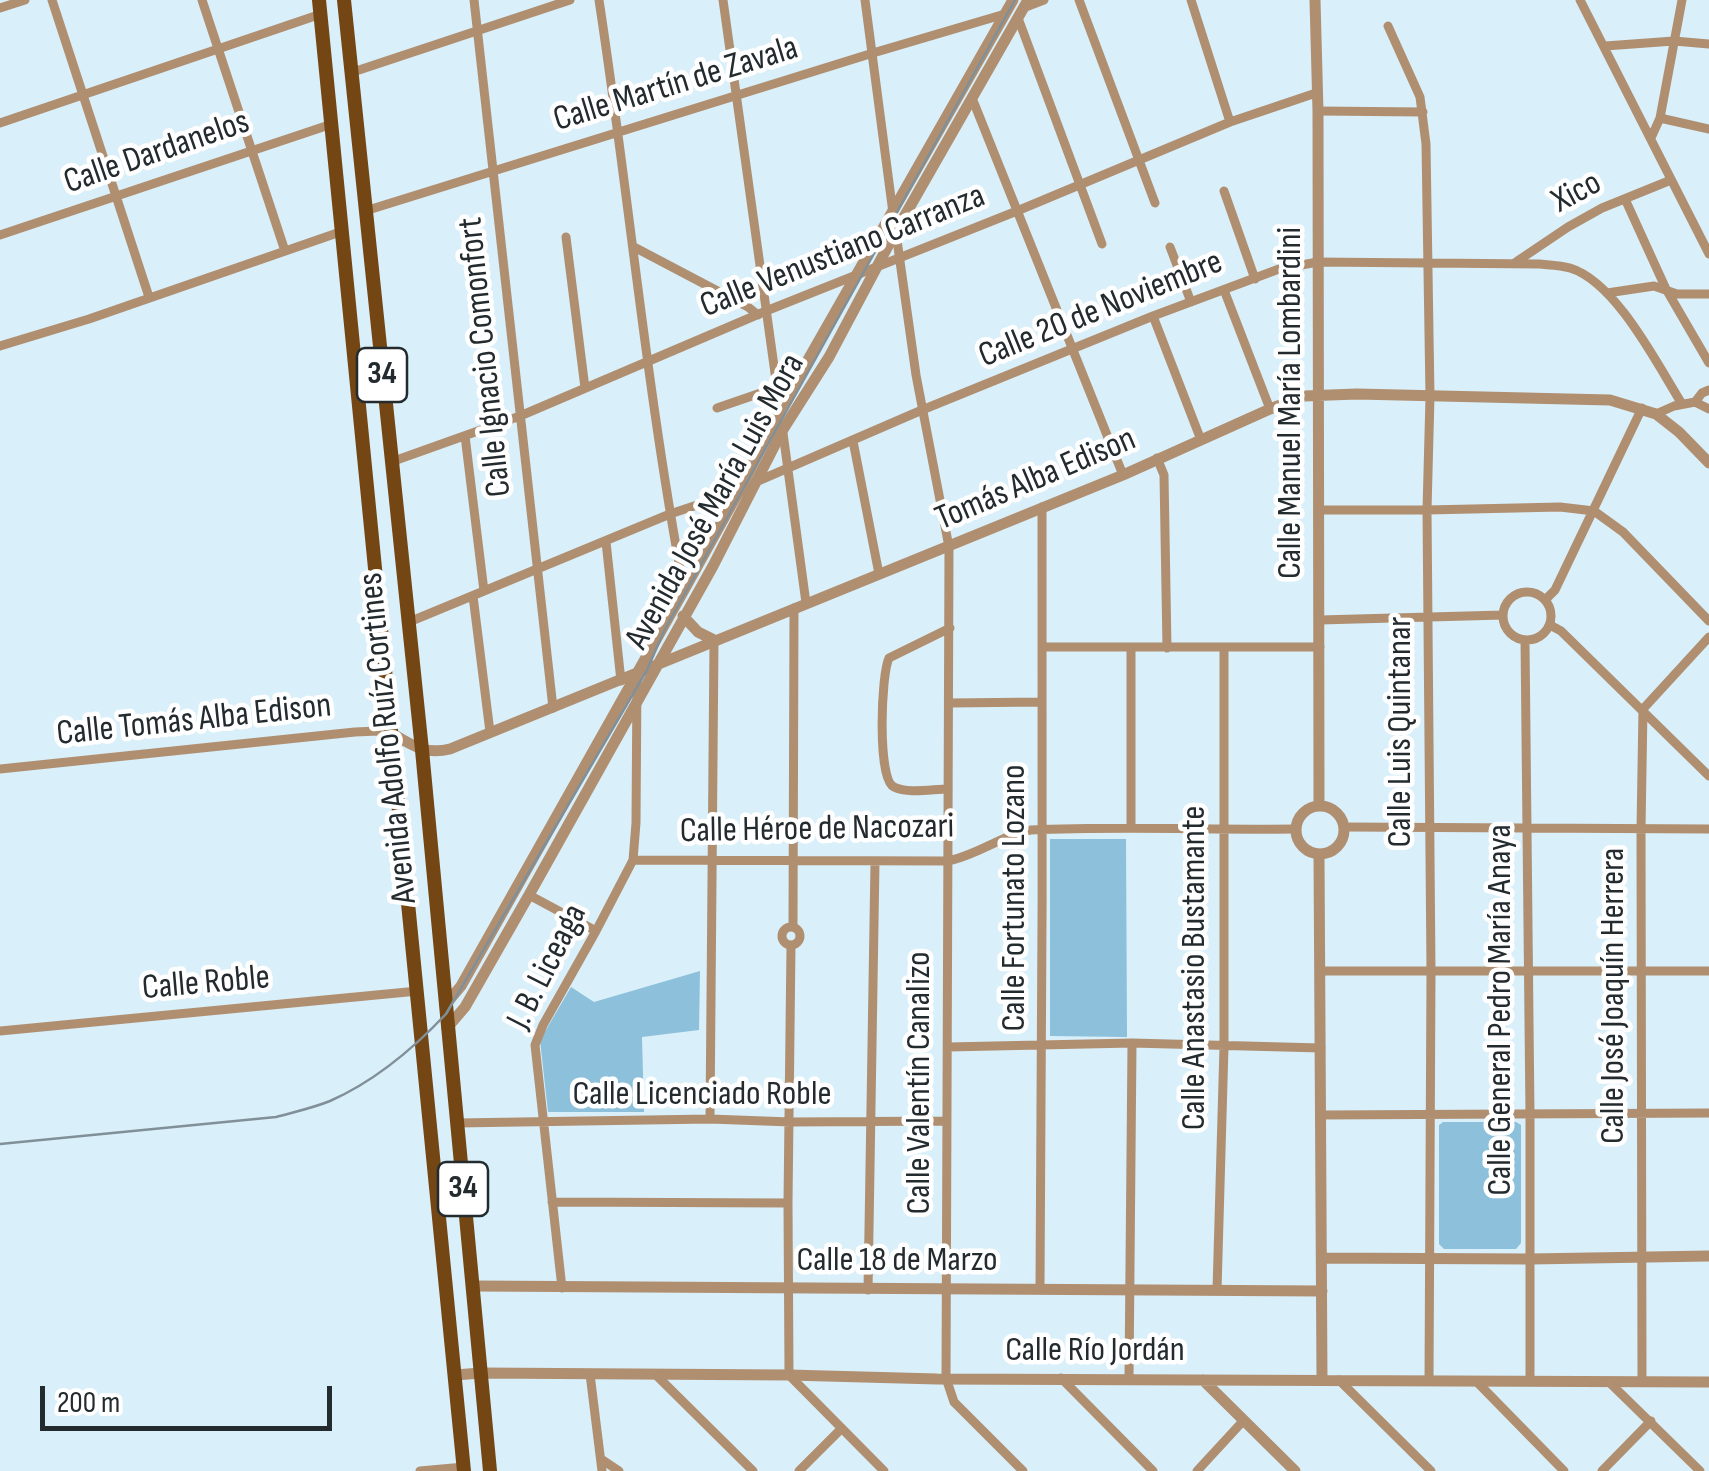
<!DOCTYPE html>
<html>
<head>
<meta charset="utf-8">
<style>
	body { margin:0 }
	#map { position:relative; width:1709px; height:1471px; overflow:hidden; background:#d9effa; font-family:"Sofia Sans Condensed",sans-serif }
	canvas { display:block }
	.scale { position:absolute; left:40px; top:1386px; width:292px; height:45px; box-sizing:border-box; border:5px solid #232b2f; border-top:0; padding-left:12px; font-size:30px; line-height:35px; white-space:nowrap; color:#232b2f; -webkit-text-stroke:8px #fff; paint-order:stroke }
</style>
</head>
<body>
<div id="map">
<canvas width="1709" height="1471"></canvas>
<div class="scale">200 m</div>
</div>
<script>
const ctx = document.querySelector('canvas').getContext('2d');
ctx.lineJoin = 'round';
function paint(path, color) {
  ctx.fillStyle = color;
  ctx.fill(path, 'evenodd');
}
function stroke(path, color, width, dash) {
  ctx.strokeStyle = color;
  ctx.lineWidth = width;
  ctx.lineCap = dash ? 'butt' : 'round';
  ctx.setLineDash(dash || []);
  ctx.stroke(path);
}
function label(font, color, halo, rows, align = 'center') {
  ctx.font = font + ' "Sofia Sans Condensed",sans-serif';
  ctx.lineWidth = 9;
  ctx.setLineDash([]);
  ctx.textBaseline = 'middle';
  ctx.strokeStyle = halo;
  ctx.fillStyle = color;
  for (const [text, x, y, turn = 0] of rows) {
    ctx.save();
    ctx.translate(x, y);
    ctx.rotate((+turn || 0) * Math.PI / 180);
    ctx.textAlign = isNaN(turn) ? turn : align;
    if (halo) ctx.strokeText(text, 0, 0);
    ctx.fillText(text, 0, 0);
    ctx.restore();
  }
}
const green = new Path2D(`
	M1050,839H1126L1127,1037L1050,1036Z
	M700,971L699,1030L642,1037L644,1112H548L540,1040L571,987L594,1002Z
	M1443,1122H1516L1521,1125V1243L1516,1249H1444L1439,1244V1125Z`);
const minor = new Path2D(`
	M52,0L149,297
	M202,0L285,251
	M474,0L553,708
	M599,0C629,196 647,395 684,590
	M723,0L780,409
	M865,0L893,213
	M1079,0L1155,203
	M1191,0L1230,122
	M1580,0L1709,254
	M0,8L25,0
	M1023,8L1044,0
	M1018,18L1102,244
	M1388,26L1420,97L1426,144L1430,397L1427,510L1431,970L1429,1381
	M1605,46L1674,41L1709,44
	M350,73L570,0
	M972,98L1123,475
	M1318,111L1423,112
	M1660,118L1709,129
	M0,123L321,14
	M1651,138L1660,118L1682,0
	M1224,191L1255,279
	M1625,199L1666,289L1709,363
	M365,211L873,53L1005,14
	M896,233L916,375L949,547L946,1378L954,1402L1023,1471
	M0,235L332,124
	M566,237L585,388
	M634,247L748,307L758,315
	M1170,247L1191,302
	M1516,262L1568,227L1602,208L1671,180
	M1224,290L1270,409
	M1607,293L1654,286L1677,294H1709
	M1153,316L1201,440
	M0,346L89,319L343,231
	M1695,402L1709,409
	M717,408L778,387
	M1656,414L1674,406L1695,402L1702,393L1709,390
	M783,433L806,603
	M465,436L484,591
	M853,441L879,574
	M1157,458L1164,475L1167,648
	M391,462L520,416L766,311L1017,211L1230,122L1316,93
	M758,481L922,410L1153,316L1279,269L1318,262L1539,264C1549,265 1560,265 1570,268C1616,282 1657,364 1682,404
	M1319,510H1427L1560,507L1594,511L1623,532L1709,621
	M606,542L621,681
	M1503 616a24 24 0 1 1 48 0a24 24 0 1 1-48 0Z
	M473,596L490,732
	M1545,600L1555,590L1642,408
	M1320,620L1503,615
	M409,622L670,514L739,491
	M1550,625L1561,631L1709,776
	M1525,640L1530,1115V1381
	M1042,647H1320
	M1131,647V826
	M950,703L1041,702
	M0,769L355,732L378,731L393,734
	M948,789C933,789 908,794 894,787C877,780 881,674 889,658L950,628
	M1345,827L1709,829
	M633,860L948,861C978,855 1002,835 1031,830C1120,826 1208,830 1296,829
	M529,895L596,931
	M793,927L794,608
	M782 936a9 9 0 1 1 18 0a9 9 0 1 1-18 0Z
	M791,945L788,1203L789,1375L884,1471
	M1321,971H1709
	M0,1031L418,991
	M948,1047L1132,1043L1321,1048
	M1322,1115L1709,1113
	M710,1119L714,640
	M457,1123L710,1119L791,1122L947,1121
	M552,1202L788,1203
	M562,1288L535,1045L543,1025L596,931L633,860L636,823L637,677
	M1040,1288C1043,1028 1042,767 1042,507
	M868,1290L875,862
	M1217,1290L1224,1047V647
	M590,1374L602,1471
	M655,1374L753,1471
	M1061,1378L1153,1471
	M1129,1378L1132,1043
	M1339,1380L1431,1471
	M1476,1381L1564,1471
	M1608,1381L1700,1471
	M1642,1381L1641,829L1643,709L1709,637
	M601,1459L619,1471
	M420,1471L464,1467
	M799,1471L841,1429
	M1197,1471L1244,1420
	M1602,1471L1651,1421`);
const tertiary = new Path2D(`
	M1315,0L1318,111L1319,806
	M683,616L698,632L714,640
	M393,734C413,746 426,755 450,749L1123,475L1270,409L1304,396L1357,394L1610,400L1656,414L1679,432L1709,463
	M1296 830a24 24 0 1 1 48 0a24 24 0 1 1-48 0Z
	M1319,854L1322,1380
	M445,1005L461,986L684,590L739,491L780,409L1013,0
	M447,1028L465,1007L529,895L713,566L782,431L829,357L896,231L1028,0
	M1322,1258L1530,1259L1709,1256
	M473,1286L1322,1291
	M455,1375L481,1373L789,1375L937,1379L1709,1382
	M1203,1380L1295,1471`);
const primary = new Path2D(`
	M319,0L464,1471
	M344,0L422,750L490,1471`);
const rail = new Path2D(`
	M0,1144L276,1117C294,1112 313,1108 330,1101C373,1082 414,1048 446,1014L647,670L664,631L1015,0`);
const shields = [
	[382,375,50],
	[463,1189,50]
];
const shieldNames = [
	["34",382,375],
	["34",463,1189]
];
const streetNames = [
	["Calle Martín de Zavala",676,85,-17],
	["Calle Dardanelos",157,153,-19],
	["Xico",1577,193,-28],
	["Calle Venustiano Carranza",843,252,-22],
	["Calle 20 de Noviembre",1101,310,-22],
	["Calle Ignacio Comonfort",486,357,-96],
	["Calle Manuel María Lombardini",1291,403,-90],
	["Tomás Alba Edison",1036,480,-23],
	["Avenida José María Luis Mora",716,502,-61],
	["Calle Tomás Alba Edison",194,721,-6],
	["Calle Luis Quintanar",1401,732,-90],
	["Avenida Adolfo Ruíz Cortines",389,738,-96],
	["Calle Héroe de Nacozari",817,830,-1],
	["Calle Fortunato Lozano",1015,898,-90],
	["J. B. Liceaga",548,967,-63],
	["Calle Anastasio Bustamante",1195,968,-90],
	["Calle Roble",206,984,-5],
	["Calle José Joaquín Herrera",1614,996,-90],
	["Calle General Pedro María Anaya",1501,1010,-90],
	["Calle Valentín Canalizo",920,1083,-90],
	["Calle Licenciado Roble",702,1095],
	["Calle 18 de Marzo",897,1261],
	["Calle Río Jordán",1095,1351]
];
paint(green, '#8dc0da');
stroke(minor, '#b08f71', 9);
stroke(tertiary, '#b08f71', 11);
stroke(primary, '#734614', 14);
stroke(rail, '#819098', 2.5);
for (const [x, y, w] of shields) {
  const box = new Path2D();
  box.roundRect(x - w / 2, y - 27, w, 54, 8);
  ctx.fillStyle = '#fff';
  ctx.fill(box);
  stroke(box, '#232b2f', 2.5);
}
label('bold 32px', '#232b2f', null, shieldNames);
label('35px', '#232b2f', '#fff', streetNames);
</script>
</body>
</html>
